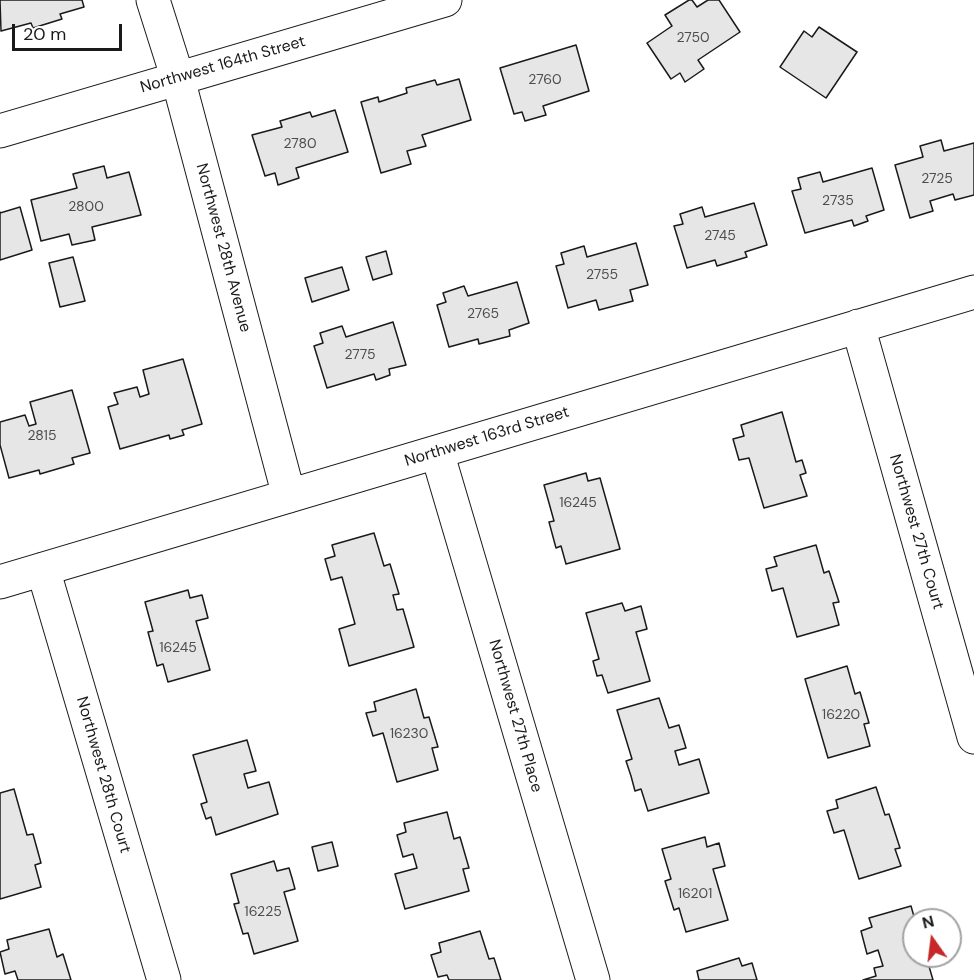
<!DOCTYPE html>
<html>
<head>
<meta charset="utf-8">
<style>
	body { margin:0 }
	#map { position:relative; width:974px; height:980px; overflow:hidden; background:#fff; font-family:"DM Sans",sans-serif }
	canvas { display:block }
	.north { position:absolute; left:902px; top:908px; width:60px; height:60px; box-sizing:border-box; background:#fff; border:2px solid #a3a3a3; border-radius:50%; rotate:346deg; font-size:16px; font-weight:700; line-height:24px; text-align:center; color:#1a1a1a }
	.north::after { content:''; display:block; margin:auto; width:21px; height:27px; background:#c62828; clip-path:polygon(50% 0,100% 100%,50% 72%,0 100%) }
	.scale { position:absolute; left:12px; top:24px; width:110px; height:27px; box-sizing:border-box; border:3px solid #1a1a1a; border-top:0; padding-left:8px; font-size:18px; line-height:21px; white-space:nowrap; color:#1a1a1a; -webkit-text-stroke:4px #fff; paint-order:stroke }
</style>
</head>
<body>
<div id="map">
<canvas width="974" height="980"></canvas>
<div class="north">N</div>
<div class="scale">20 m</div>
</div>
<script>
const ctx = document.querySelector('canvas').getContext('2d');
ctx.lineJoin = 'round';
function paint(path, color) {
  ctx.fillStyle = color;
  ctx.fill(path, 'evenodd');
}
function stroke(path, color, width, dash) {
  ctx.strokeStyle = color;
  ctx.lineWidth = width;
  ctx.lineCap = dash ? 'butt' : 'round';
  ctx.setLineDash(dash || []);
  ctx.stroke(path);
}
function label(font, color, halo, rows, align = 'center') {
  ctx.font = font + ' "DM Sans",sans-serif';
  ctx.lineWidth = 4.5;
  ctx.setLineDash([]);
  ctx.textBaseline = 'middle';
  ctx.strokeStyle = halo;
  ctx.fillStyle = color;
  for (const [text, x, y, turn = 0] of rows) {
    ctx.save();
    ctx.translate(x, y);
    ctx.rotate((+turn || 0) * Math.PI / 180);
    ctx.textAlign = isNaN(turn) ? turn : align;
    if (halo) ctx.strokeText(text, 0, 0);
    ctx.fillText(text, 0, 0);
    ctx.restore();
  }
}
const building = new Path2D(`
	M0,0H82L84,7L60,14L62,19L33,28L31,23L1,31Z
	M689,0H692L697,7L708,0H719L740,32L698,60L704,69L685,82L680,73L671,79L647,43L672,26L665,15Z
	M819,27L857,52L826,98L780,67L804,31L812,37Z
	M576,45L589,91L543,106L546,115L525,121L522,112L514,114L500,68Z
	M459,79L471,120L422,135L426,146L407,151L411,164L381,173L361,102L378,97L379,102L407,93L406,88L435,80L437,85Z
	M335,110L348,152L296,168L299,178L278,185L275,173L265,176L252,135L282,127L280,121L310,112L312,117Z
	M941,140L944,151L974,143V195L955,200L953,194L930,201L933,211L910,218L895,165L923,157L920,146Z
	M104,166L107,178L129,172L141,215L92,227L95,240L72,245L69,234L41,241L31,200L77,188L73,174Z
	M872,168L884,210L866,216L868,221L854,226L852,220L805,233L792,191L801,189L798,178L820,172L823,182Z
	M754,203L767,245L745,252L747,257L717,266L715,260L687,268L674,226L683,224L680,214L702,207L705,217Z
	M20,207L32,250L0,260V212V213Z
	M636,243L648,285L630,290L633,301L599,310L596,300L568,308L556,266L564,264L561,253L584,246L587,257Z
	M386,251L392,274L373,280L366,257Z
	M73,257L85,301L60,307L49,263Z
	M342,267L349,290L312,302L305,278Z
	M517,282L529,323L509,330L510,336L479,344L478,339L449,347L437,305L446,302L443,293L464,286L468,296Z
	M393,322L406,365L389,369L390,375L376,380L374,374L327,388L314,346L323,343L320,333L342,326L346,337Z
	M183,359L202,424L182,430L184,435L170,439L169,435L120,449L108,407L118,404L114,393L137,387L140,397L149,394L143,370Z
	M72,390L90,453L72,458L74,464L40,474L39,470L9,478L0,445V422L25,415L29,426L36,424L30,402Z
	M782,412L796,462L802,460L806,473L800,475L807,496L764,508L749,458L739,460L733,439L744,436L741,425Z
	M586,473L588,481L600,478L620,549L566,564L561,546L556,548L549,522L554,521L544,485Z
	M374,533L384,566L390,564L399,594L393,595L397,610L403,609L414,647L349,666L339,629L355,624L342,577L331,580L325,559L335,556L332,545Z
	M816,545L824,573L829,571L839,602L833,603L839,625L797,637L783,588L772,591L766,569L777,566L774,557Z
	M188,590L190,598L202,595L208,618L196,621L210,670L168,682L163,664L157,666L148,632L153,631L145,602Z
	M622,603L625,611L641,606L647,629L636,632L650,681L608,693L602,675L597,676L593,661L599,659L586,613Z
	M847,666L855,694L860,692L869,723L864,724L870,746L828,758L805,679Z
	M416,689L424,718L429,717L438,747L432,748L438,770L397,782L383,733L373,736L366,713L376,711L374,702Z
	M659,698L669,728L679,725L686,748L675,751L679,765L699,759L709,793L648,811L641,789L635,791L631,776L626,761L632,759L617,710Z
	M247,740L256,771L244,774L248,788L269,782L278,814L216,835L211,817L206,819L201,804L207,802L193,755Z
	M876,787L885,815L889,814L900,848L895,849L901,866L859,879L844,830L834,833L827,811L838,808L836,800Z
	M14,789L27,835L33,834L41,863L35,865L41,887L0,899V793Z
	M447,812L454,839L460,837L469,868L463,869L469,891L405,909L395,874L417,868L413,854L403,857L397,835L406,832L404,823Z
	M705,837L707,847L719,843L725,866L713,869L728,920L686,932L679,908L674,910L665,881L671,879L662,849Z
	M332,842L338,866L318,871L312,847Z
	M274,861L277,871L289,868L292,878L295,889L284,892L298,941L254,954L248,933L243,934L234,904L239,903L231,874Z
	M911,906L915,920L914,956H926L933,980H863L876,976L874,968L883,966L878,950L867,954L861,931L872,927L869,918Z
	M49,929L57,957L63,954L71,980H18L15,971L5,974L0,952L9,949L7,940Z
	M480,931L489,959L494,958L501,980H449L447,975L438,977L431,955L441,952L439,943Z
	M739,958L742,966L752,963L757,980H699L697,971Z`);
const minor = new Path2D(`
	M153,0L178,79L289,496
	M0,131L445,0
	M858,326L974,737
	M437,452L593,980
	M43,569L164,980
	M0,582L974,292`);
const numberNames = [
	["2750",693,38],
	["2760",545,80],
	["2780",300,144],
	["2725",937,179],
	["2735",838,201],
	["2800",86,207],
	["2745",720,236],
	["2755",602,275],
	["2765",483,314],
	["2775",360,355],
	["2815",42,436],
	["16245",578,503],
	["16245",178,648],
	["16220",841,715],
	["16230",409,734],
	["16201",695,894],
	["16225",263,912]
];
const streetNames = [
	["Northwest 164th Street",223,65,-16],
	["Northwest 28th Avenue",223,248,75],
	["Northwest 163rd Street",487,437,-17],
	["Northwest 27th Court",916,532,74],
	["Northwest 27th Place",515,716,74],
	["Northwest 28th Court",103,775,74]
];
paint(building, '#e6e6e6');
stroke(building, '#1a1a1a', 1.5);
stroke(minor, '#1a1a1a', 35);
stroke(minor, '#fff', 33);
label('14px', '#4d4d4d', null, numberNames);
label('16px', '#1a1a1a', '#fff', streetNames);
</script>
</body>
</html>
